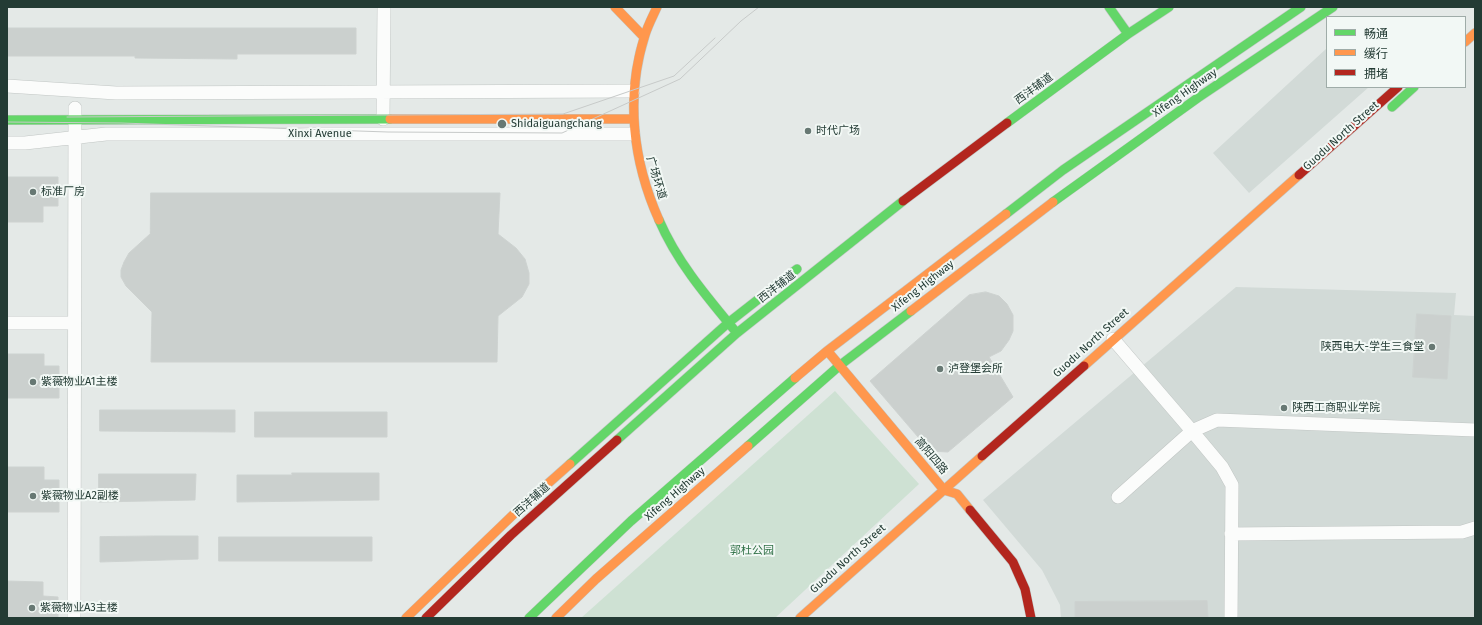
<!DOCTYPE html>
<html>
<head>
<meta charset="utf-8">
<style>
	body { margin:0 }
	#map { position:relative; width:1482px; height:625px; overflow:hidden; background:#e4e9e7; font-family:"Fira Sans","Noto Sans SC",sans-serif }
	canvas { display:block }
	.frame { position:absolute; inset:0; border:8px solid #233b34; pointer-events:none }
	.legend { position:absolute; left:1326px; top:16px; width:140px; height:72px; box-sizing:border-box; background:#f2f8f5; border:1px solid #9faca8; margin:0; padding:5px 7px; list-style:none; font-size:12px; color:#233b34 }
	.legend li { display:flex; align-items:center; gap:8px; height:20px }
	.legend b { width:20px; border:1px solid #9faca8 }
</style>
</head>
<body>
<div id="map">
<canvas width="1482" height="625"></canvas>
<div class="frame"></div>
<ul class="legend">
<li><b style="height:5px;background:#63d668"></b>畅通</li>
<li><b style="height:5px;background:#ff974d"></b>缓行</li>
<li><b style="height:5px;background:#b3261e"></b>拥堵</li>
</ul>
</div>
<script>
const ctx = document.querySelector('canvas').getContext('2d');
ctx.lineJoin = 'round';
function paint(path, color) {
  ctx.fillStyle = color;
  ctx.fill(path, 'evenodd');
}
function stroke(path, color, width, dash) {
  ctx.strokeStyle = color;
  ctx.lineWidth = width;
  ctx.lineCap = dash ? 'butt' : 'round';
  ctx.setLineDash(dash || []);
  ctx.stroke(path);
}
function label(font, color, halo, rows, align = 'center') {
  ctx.font = font + ' "Fira Sans","Noto Sans SC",sans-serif';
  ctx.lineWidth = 4;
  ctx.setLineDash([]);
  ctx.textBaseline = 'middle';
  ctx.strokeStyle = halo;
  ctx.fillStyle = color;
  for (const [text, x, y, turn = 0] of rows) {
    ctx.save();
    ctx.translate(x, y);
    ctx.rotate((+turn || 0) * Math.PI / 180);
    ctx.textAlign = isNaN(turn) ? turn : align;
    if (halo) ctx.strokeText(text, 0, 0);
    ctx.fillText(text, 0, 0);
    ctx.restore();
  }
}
const built = new Path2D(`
	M1327,48V87H1369L1249,193L1213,153Z
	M1236,287L1456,293L1454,315L1475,316V618H1061L1060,605L1042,570L983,500Z`);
const green = new Path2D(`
	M835,391L919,484L775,618H581Z`);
const building = new Path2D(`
	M7,28H356V54H237V59L135,58V56H7Z
	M7,177H58V206H43V222H7Z
	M151,193H500L498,234L516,248L525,259L529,273V284L522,297L498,316L497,362H151L152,312L126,286L121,277V270L124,262L129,253L150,234Z
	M986,292L999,296L1007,304L1013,315V331L1009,340L1001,351L989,357L1013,397L948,452L930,451L870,381L969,295Z
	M1417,314L1451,316L1447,379L1413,377Z
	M7,354H44V366H59V398H7Z
	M100,410H235V432L100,431Z
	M255,412H387V437H255Z
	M7,467H44V480H59V512H7Z
	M292,473H379V500L237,502V475H292Z
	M99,474H196L195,500L99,502Z
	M154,536H198V559L100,562V537Z
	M219,537H372V561H219Z
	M7,581L43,582V596L58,597V618H7Z
	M1207,601L1208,618H1075V602Z`);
const street = new Path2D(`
	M7,86L116,93L633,91
	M383,119L384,7
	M7,143H25L106,134H633
	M7,323H74
	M1113,339L1192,431L1222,467L1232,485L1231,618
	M1118,497L1192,431L1217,420L1475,430
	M1231,534L1462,532L1475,528
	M74,618L75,108`);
const fast = new Path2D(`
	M1109,7L1128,34
	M1392,107L1414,87
	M7,120L390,119
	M1007,123L1128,34L1169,7
	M1053,202L1199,97L1333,7
	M1006,214L1063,170L1301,7
	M659,220C677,262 707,297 736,332
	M617,440L737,333L903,201
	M748,446L839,366L911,311
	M570,464L728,323L797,269
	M529,618L631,521L795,378`);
const slow = new Path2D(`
	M615,7L644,37
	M657,7C653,16 648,25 645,35C625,97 633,162 659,220
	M1465,42L1475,33
	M390,119H632
	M911,311L1053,202
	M830,354L944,490L957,494L970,510
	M1084,366L1299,175
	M795,378L827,351L1006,214
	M406,618L517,511L570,464
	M556,618L596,579L748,446
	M800,618L982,456`);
const jam = new Path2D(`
	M1299,175L1398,87
	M903,201L1007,123
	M982,456L1084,366
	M970,510L1013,562L1025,589L1031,618
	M426,618L511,535L617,440`);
const tram = new Path2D(`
	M67,117L563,114L674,76L715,38
	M7,122L121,123L388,132L562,133L680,79L741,21L759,7`);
const markers = [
	[502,124,5,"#677873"],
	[808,131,4,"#677873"],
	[33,192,4,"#677873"],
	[1432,347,4,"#677873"],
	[940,369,4,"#677873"],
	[33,382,4,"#677873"],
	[1284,408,4,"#677873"],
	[33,496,4,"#677873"],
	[32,608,4,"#677873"]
];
const streetNames = [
	["西沣辅道",1034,89,-36],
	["Xifeng Highway",1185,93,-35],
	["Xinxi Avenue",320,134],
	["Guodu North Street",1341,136,-42],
	["广场环道",656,178,73],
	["Xifeng Highway",923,286,-38],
	["西沣辅道",777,287,-38],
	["Guodu North Street",1091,343,-42],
	["高阳四路",931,456,50],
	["Xifeng Highway",675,494,-41],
	["西沣辅道",532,500,-42],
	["Guodu North Street",848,559,-42]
];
const poiNames = [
	["Shidaiguangchang",511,124],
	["时代广场",816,131],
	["标准厂房",41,192],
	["陕西电大-学生三食堂",1424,347,"right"],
	["泸登堡会所",948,369],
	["紫薇物业A1主楼",41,382],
	["陕西工商职业学院",1292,408],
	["紫薇物业A2副楼",41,496],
	["紫薇物业A3主楼",40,608]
];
const parkNames = [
	["郭杜公园",752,551]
];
paint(built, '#d2dad7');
paint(green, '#cee1d3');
paint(building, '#cbd0ce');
stroke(building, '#cdd2d0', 1);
stroke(street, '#c1c6c4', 14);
stroke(fast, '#c0c6c4', 10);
stroke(slow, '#c0c6c4', 10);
stroke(jam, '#c0c6c4', 10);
stroke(street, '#fbfcfb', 13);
stroke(fast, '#63d668', 9);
stroke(slow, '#ff974d', 9);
stroke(jam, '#b3261e', 9);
stroke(tram, '#c7cac9', 1);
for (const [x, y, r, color] of markers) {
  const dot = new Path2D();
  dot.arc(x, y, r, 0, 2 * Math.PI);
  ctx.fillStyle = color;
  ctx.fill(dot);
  stroke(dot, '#f2f8f5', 1.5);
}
label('11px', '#233b34', '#f2f8f5', streetNames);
label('11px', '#233b34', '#f2f8f5', poiNames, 'left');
label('11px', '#2f7046', '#f2f8f5', parkNames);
</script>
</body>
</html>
